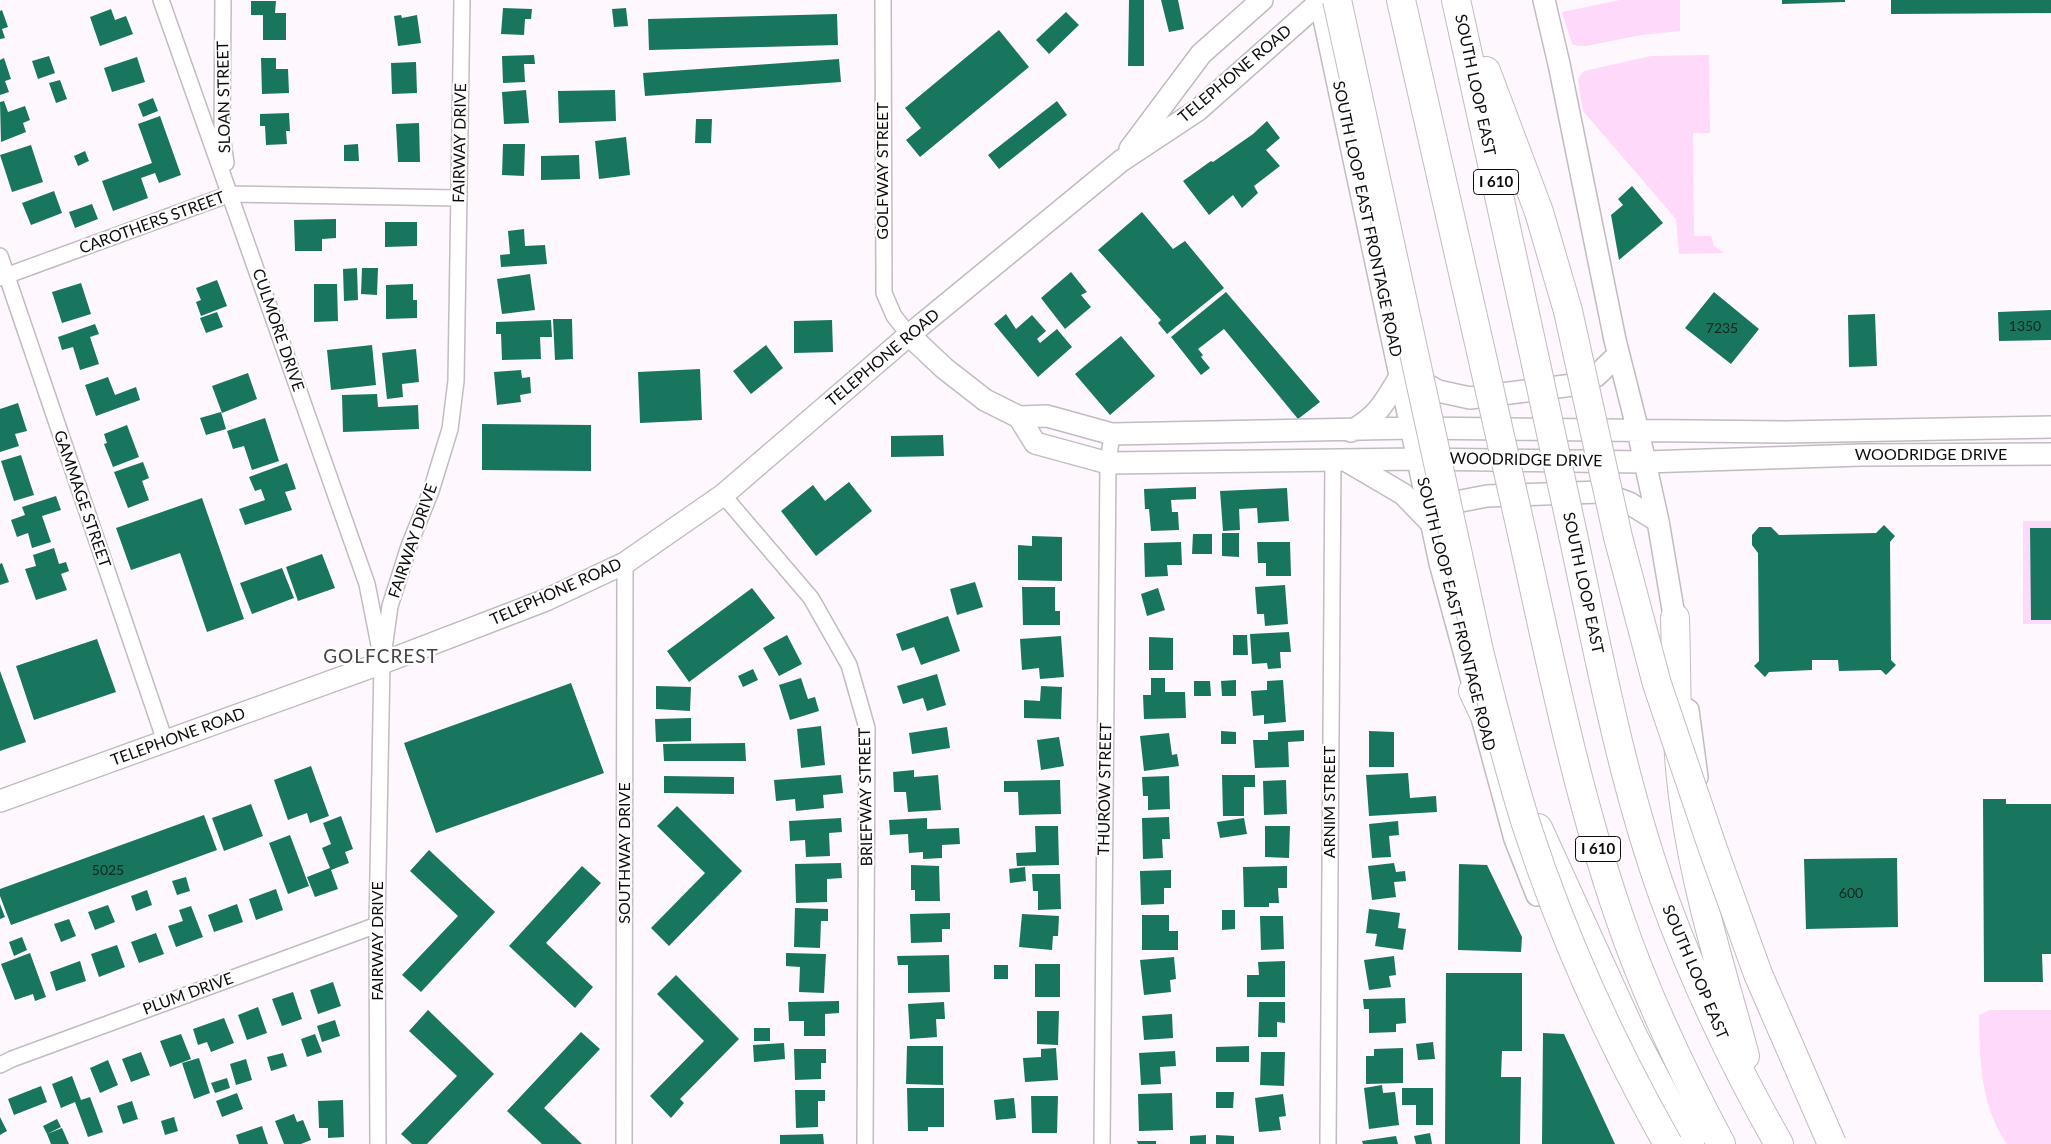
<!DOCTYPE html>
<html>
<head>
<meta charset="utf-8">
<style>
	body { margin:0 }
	canvas { display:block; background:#fef7fd }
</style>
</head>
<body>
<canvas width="2051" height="1144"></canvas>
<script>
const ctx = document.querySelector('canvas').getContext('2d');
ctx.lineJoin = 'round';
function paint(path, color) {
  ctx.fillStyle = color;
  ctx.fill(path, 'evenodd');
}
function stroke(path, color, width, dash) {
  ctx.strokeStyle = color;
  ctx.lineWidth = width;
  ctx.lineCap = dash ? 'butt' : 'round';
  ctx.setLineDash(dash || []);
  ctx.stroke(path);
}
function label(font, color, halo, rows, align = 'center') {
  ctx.font = font + ' Lato,sans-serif';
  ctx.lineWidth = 4.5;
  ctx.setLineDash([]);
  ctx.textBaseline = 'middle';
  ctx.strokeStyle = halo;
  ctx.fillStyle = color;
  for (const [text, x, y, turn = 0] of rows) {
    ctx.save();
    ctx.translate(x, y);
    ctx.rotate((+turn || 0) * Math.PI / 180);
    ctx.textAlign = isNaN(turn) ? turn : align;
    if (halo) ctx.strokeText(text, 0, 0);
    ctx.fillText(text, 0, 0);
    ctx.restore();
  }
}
const green = new Path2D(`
	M1620,0H1680V31L1641,35L1586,46H1578L1572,44L1562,12Z
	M1709,55L1710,133H1693L1694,236H1711L1714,246L1724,253L1679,254L1676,219L1583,111L1578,81L1579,77L1584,71L1651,56Z
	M2023,521H2051V624H2023Z
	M1990,1010H2051V1144H2007C1980,1105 1980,1061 1979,1015Z`);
const building = new Path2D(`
	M1129,0H1144V66H1128Z
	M1161,0H1178L1184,29L1169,32Z
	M1782,0H1845V2L1782,4Z
	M1891,0H2051V13L1891,14Z
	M251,1H276L275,13H286V40H263V15H251Z
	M503,8L532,9L531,19H525L524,35L501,34Z
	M626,8L628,26L614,27L612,9Z
	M111,9L115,20L126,16L133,34L100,46L90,17Z
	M2,10L8,27L2,29L5,38L0,39V11Z
	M1066,12L1079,25L1049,54L1036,40Z
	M837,14L838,45L649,50L648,19Z
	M401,15L402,18L417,15L421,43L398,46L394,16Z
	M999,30L1029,67L920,157L906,140L921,128L905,108Z
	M534,55L535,64H524L525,82L503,83L502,56Z
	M49,56L55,73L38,79L32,61Z
	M137,57L145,82L112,92L104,68Z
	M4,58L11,79L5,81L9,92L0,95V60Z
	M261,58H276V69H288L289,93L262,94Z
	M839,59L841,82L645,96L643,73Z
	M416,62L417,93L392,94L391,63Z
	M60,80L67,99L56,103L49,83Z
	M526,90L529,123L504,124L502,92Z
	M615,90L616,121L559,123L558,91Z
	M153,98L158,111L143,117L138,104Z
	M4,101L8,112L25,106L30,120L23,123L26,132L1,142L0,102Z
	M1057,101L1067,115L999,169L988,155Z
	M289,113L290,131H286L287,144L266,145L265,126H260V114Z
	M160,116L181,175L159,183L155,173L141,178L148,198L113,211L102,181L152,163L138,124Z
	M696,119H712L711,143H695Z
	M1267,121L1280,138L1266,150L1280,166L1254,186L1258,193L1242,208L1233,195L1209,215L1183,181L1211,161L1213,162L1253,134Z
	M419,123L420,162H398L396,124Z
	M626,137L630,175L599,179L595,141Z
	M358,144L359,161H344V145Z
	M503,144H525L524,176L502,175Z
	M31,145L43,182L12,192L0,155Z
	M85,151L89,161L78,166L74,156Z
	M579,155L580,179L541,180V156Z
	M1632,186L1663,223L1619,260L1611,215L1623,205L1618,199Z
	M54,191L62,213L31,225L22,203Z
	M92,204L98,219L75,228L69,212Z
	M1142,212L1173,249L1185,241L1224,288L1167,334L1158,323L1161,320L1098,250Z
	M336,219V238L322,239V251H295L294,220Z
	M385,222H417V246L385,247Z
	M524,229L525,246L545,245L547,264L501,267L500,255L510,254L508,231Z
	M357,268L358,300L344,301L343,269Z
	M362,268H378L377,295L361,294Z
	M1071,272L1087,292L1081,295L1091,307L1065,329L1041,298Z
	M530,274L535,310L502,314L497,279Z
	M217,280L227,306L201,316L196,302L201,300L196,288Z
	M81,283L91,314L62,323L52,292Z
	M314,284H337L338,321L314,322Z
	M413,284V300H417V318L386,319V285Z
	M1226,292L1320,402L1298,419L1224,329L1198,349L1203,355L1201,357L1210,368L1201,375L1171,337Z
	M1714,292L1759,329L1731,364L1685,328Z
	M2051,310V340L1999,341L1998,312Z
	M217,312L223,327L206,333L200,318Z
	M1006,314L1016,329L1032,315L1046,331L1037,339L1040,343L1057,329L1072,347L1038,377L994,324Z
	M1875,314L1877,366L1849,367L1848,315Z
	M553,319H572L573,359L555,360Z
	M551,320L552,337H540L541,359L502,360L501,334H496V322Z
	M832,320L833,352L794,353V321Z
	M95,324L99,334L90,337L99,364L80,370L73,347L62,350L58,337Z
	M1121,336L1155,376L1110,415L1075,374Z
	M372,345L376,385L331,390L327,350Z
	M766,345L783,368L751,394L733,371Z
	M416,349L419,382L402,384L403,397L387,399L382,353Z
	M700,369L702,420L640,423L638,372Z
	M521,370L522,378L530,377L531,393L520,395L521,402L497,405L494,372Z
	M248,373L257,399L222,413L212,386Z
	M108,377L115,395L136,387L140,400L96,416L85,385Z
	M377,394L378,407L418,405L419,429L343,432L342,395Z
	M18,403L27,431L15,434L19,446L0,452V409Z
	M221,412L226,429L206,435L200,418Z
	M265,418L279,461L252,470L244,446L233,449L227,431Z
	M482,424L591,425V471L482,470Z
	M127,425L139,457L113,467L104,444L107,443L104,434Z
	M943,435L944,456L891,457V436Z
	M21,455L34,495L14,501L1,461Z
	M143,462L149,478L142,481L149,500L128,508L114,472Z
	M287,463L296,489L285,492L292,510L245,525L239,509L265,500L261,489L255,491L249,477Z
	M849,482L872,511L816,556L781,511L813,485L825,501Z
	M1196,487V499L1171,500L1172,512H1178L1179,530L1151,531L1149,509H1145L1144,489Z
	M1287,488L1289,521L1258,523L1257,508L1239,509L1240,530L1223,531L1220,491Z
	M56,496L61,510L42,516L51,542L32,548L28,533L17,537L11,520L25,515L22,507Z
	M202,498L244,619L207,632L180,553L131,570L116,528Z
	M1884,525L1895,536L1890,542L1891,660L1896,665L1886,675L1881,670L1839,671L1838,660H1812V670L1769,672L1765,677L1754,666L1759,661L1758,553L1752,545V535L1759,527H1771L1779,535L1876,533Z
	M2030,528H2051V620H2031Z
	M1222,533H1239V557L1222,556Z
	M1193,534H1212V554H1192Z
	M1032,536L1062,537V581L1018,580V545L1032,546Z
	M1181,542L1182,565H1167L1168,576L1145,577L1144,543Z
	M1257,542H1290L1291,576H1266V563H1258Z
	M54,548L59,564L66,562L69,571L61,574L67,590L36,600L25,569L36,566L33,555Z
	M322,554L335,588L298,601L286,567Z
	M2,563L9,582L0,585V564Z
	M282,568L294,598L252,614L240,583Z
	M975,582L983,607L957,615L950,589Z
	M1285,585L1288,624L1265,626L1264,614H1257L1255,587Z
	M1022,587H1055V611H1060V625H1023Z
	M752,588L775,618L689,682L667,651Z
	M1158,588L1165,610L1147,616L1141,594Z
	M948,616L960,651L921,665L914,647L902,651L896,634Z
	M1289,632L1291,652H1280L1281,668L1268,669L1267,663L1252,664L1250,634Z
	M787,635L802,664L779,676L763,648Z
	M1233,635H1247L1248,655H1233Z
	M1061,636L1064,677L1040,679L1039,668L1022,670L1020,639Z
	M1149,637L1173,638V670H1149Z
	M97,639L116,692L34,720L16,666Z
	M753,669L758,680L743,687L738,676Z
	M0,671L26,742L0,751Z
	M937,674L946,705L927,711L923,698L903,704L897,686Z
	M801,678L808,699L815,697L819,711L790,720L779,685Z
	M1151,678H1165V692H1185L1186,718L1144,719L1143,695H1151Z
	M1236,680V696H1222L1221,681Z
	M1283,680L1286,722L1264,724V715L1253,716L1251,691L1267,690V681Z
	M1194,681H1210L1211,696H1194Z
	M571,683L604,773L436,833L404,743Z
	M656,686L691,687L690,711L656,709Z
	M1041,686L1062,687L1061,719L1024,718V700L1040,701Z
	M691,718V741L656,742L655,719Z
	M821,726L825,765L801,768L797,729Z
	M947,727L950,748L912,754L909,733Z
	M1304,730V741L1288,742L1289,767L1255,768L1253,740H1268V732Z
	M1221,731L1236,732V744H1221Z
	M1369,731L1394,732V767H1369Z
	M1169,733L1172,755L1177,754L1179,766L1144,771L1140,736Z
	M1059,737L1064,766L1041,770L1037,740Z
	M745,743L746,761H664L663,744Z
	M311,766L329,816L310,823L307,813L288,820L274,780Z
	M914,770V777L938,775L941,810L908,812L906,792H894L893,772Z
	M1408,773L1410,798L1436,796L1437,812L1369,816L1366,775Z
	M841,775L843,793L823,795L824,808L796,811L795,799L776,801L774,780Z
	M1222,775H1255V787H1244V816H1223Z
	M664,776L734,777V794L664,793Z
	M1169,776L1170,809L1148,810V796H1143L1142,777Z
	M1060,780L1061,814L1019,815L1018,792H1004V781Z
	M1286,780L1287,814L1264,815L1263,781Z
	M1983,799H2006V804H2051V954H2042L2043,982H1984Z
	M251,804L263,836L224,851L212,818Z
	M677,806L742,871L669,946L651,928L705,873L657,826Z
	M204,815L217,850L11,925L0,896V889Z
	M341,816L353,849L345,852L349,863L331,870L338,889L315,897L307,877L330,868L322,848L331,844L323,823Z
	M1169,817L1170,839H1162L1163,858L1143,859L1142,818Z
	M841,818L842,832L829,833L830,856L806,857L805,840L790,841L789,821Z
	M927,818V829L959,828L960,844L942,845V858L923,859V852L909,853L908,834L890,835L889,820Z
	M1244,818L1247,834L1220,838L1217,822Z
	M1398,821L1399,835L1389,836L1391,857L1372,858L1369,824Z
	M1035,826H1058L1059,865L1017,866L1016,853L1036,852Z
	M1265,826H1290L1289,858L1265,857Z
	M290,835L309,886L288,894L269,843Z
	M429,850L495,912L421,992L402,975L458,916L410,871Z
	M1897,858L1898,927L1806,929L1804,859Z
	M841,863L842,878L827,879V902L796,903L795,864Z
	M1394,863L1396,872L1405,871L1406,881L1394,882L1396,897L1372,900L1368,866Z
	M1459,864L1487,865L1522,937L1521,952L1458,950Z
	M911,865L939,866L940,901H915V890H911Z
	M582,866L601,883L546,943L593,987L575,1008L509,946Z
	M1287,866V888H1278L1279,903H1269V907H1244L1243,867Z
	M1025,867L1026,881L1010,883L1009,869Z
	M1171,870V888H1164V904L1141,905L1140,871Z
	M1032,874H1060L1061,909L1038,910V891H1033Z
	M186,877L190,891L177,895L172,881Z
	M276,889L283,910L256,920L249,899Z
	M147,890L152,905L136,911L131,896Z
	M0,904L5,917L0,919Z
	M237,904L243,922L214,932L208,915Z
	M108,905L115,922L95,930L88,912Z
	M191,906L203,937L176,947L168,926L183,921L179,910Z
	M795,908L828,909V921H821L820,948L794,947Z
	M1369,909L1400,913L1398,928L1406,929L1403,950L1375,946L1377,934L1366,933Z
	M1222,910H1235V929L1222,930Z
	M950,913V929H942V942L911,943L910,914Z
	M1022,914L1059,916L1058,936H1053L1052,950L1019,947Z
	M1142,915H1169V931H1178V950H1142Z
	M1260,916H1283L1284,949L1261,950Z
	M69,919L76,936L61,942L54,924Z
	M156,933L164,954L139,963L131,942Z
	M22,937L27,950L14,956L9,942Z
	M117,945L125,967L99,977L91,954Z
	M30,953L46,997L35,1001L33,994L15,1000L1,964Z
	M786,953L826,954L824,993L799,992L800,967L786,966Z
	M949,955L950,992L908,993V965H898L897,956Z
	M1394,956L1396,975L1389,976L1391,987L1369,990L1364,960Z
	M1174,957L1176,979L1170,980L1171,992L1144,995L1140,960Z
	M80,961L86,981L56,991L50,972Z
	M1285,961V997H1247V975H1259L1258,962Z
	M1035,964H1060V997H1035Z
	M994,965H1008V979H994Z
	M1446,973H1522V1051H1502L1501,1077H1521L1520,1144H1445Z
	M676,975L739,1039L680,1099L684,1103L671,1118L650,1096L704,1041L657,994Z
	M333,982L341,1006L318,1014L310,990Z
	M293,992L302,1019L282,1026L272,999Z
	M1405,998L1406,1023L1396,1024V1032L1369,1033V1009H1364L1363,999Z
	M839,1001V1013L825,1014V1036H804V1021H789L788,1002Z
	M944,1002L945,1019H936L937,1037L910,1039L908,1004Z
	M1259,1002H1285V1023L1277,1022V1037H1258Z
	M258,1007L267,1033L247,1040L238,1015Z
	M428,1010L494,1074L427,1144H412L401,1134L457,1076L409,1031Z
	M1037,1011H1059L1058,1045L1037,1044Z
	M1172,1014L1173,1038L1144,1040L1142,1016Z
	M224,1018L234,1043L211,1052L207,1042L198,1045L193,1029Z
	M335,1020L340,1036L322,1042L317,1026Z
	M754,1028H770V1041H754Z
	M581,1032L600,1049L544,1108L582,1144H542L507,1111Z
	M1543,1033L1564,1034L1615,1144H1542Z
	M181,1034L191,1059L170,1067L160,1041Z
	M315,1034L322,1052L307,1057L301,1039Z
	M1433,1042L1435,1059L1418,1060L1416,1044Z
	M784,1043L785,1059L754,1062L753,1045Z
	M907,1046H943V1085L906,1084Z
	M1249,1046V1062H1216V1047Z
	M1056,1048L1058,1080L1025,1082L1023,1058L1041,1057V1049Z
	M1403,1048V1083L1366,1084V1056H1374V1049Z
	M794,1049H826V1063H821V1079L795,1080Z
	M1175,1051L1176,1066L1160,1067L1161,1084L1141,1085L1139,1053Z
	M141,1052L150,1075L131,1082L122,1059Z
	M1261,1052H1285L1284,1086L1260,1085Z
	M283,1053L287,1066L271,1071L267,1057Z
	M199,1058L210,1093L194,1099L182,1063Z
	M246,1059L252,1080L236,1085L230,1064Z
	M108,1060L118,1085L100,1093L90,1068Z
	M72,1076L81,1100L90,1097L103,1132L88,1137L75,1102L61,1108L52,1084Z
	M227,1078L230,1088L215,1093L211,1083Z
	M1382,1085L1383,1093L1395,1092L1399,1125L1369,1129L1364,1088Z
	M41,1086L47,1102L14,1115L8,1099Z
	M907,1088H944V1127H928V1131H908Z
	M1402,1088H1433V1125H1416V1105H1402Z
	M795,1090H825V1101H818V1127L796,1128Z
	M1216,1092H1234L1233,1108H1216Z
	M237,1093L243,1109L222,1117L216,1101Z
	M1172,1093L1173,1130L1139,1131L1138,1094Z
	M1283,1094L1286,1116L1279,1117L1281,1130L1259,1132L1255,1098Z
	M1031,1096H1058L1057,1133H1032Z
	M1014,1098L1016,1118L996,1120L994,1100Z
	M343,1100L344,1137L328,1138V1128H319L318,1101Z
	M132,1101L138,1119L123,1124L117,1106Z
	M294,1114L297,1122L303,1120L311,1140L301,1144H284L275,1121Z
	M0,1117L7,1131L0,1135Z
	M174,1117L178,1131L165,1135L161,1121Z
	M57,1119L61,1127L47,1134L43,1126Z
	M262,1126L268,1144H239L236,1135Z
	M62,1128L69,1144H51L47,1134Z
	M1430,1133L1432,1144H1416L1414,1136Z
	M823,1134L824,1144H780V1135Z
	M1206,1135V1144H1190V1136Z
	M1216,1135L1234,1136V1144H1216Z
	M1396,1136L1398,1144H1363L1362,1141Z
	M1137,1141H1156V1144H1138Z`);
const minor = new Path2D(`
	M161,0L367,584L380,650
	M223,0L222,135L226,163
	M883,0L884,293L894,316L909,335
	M0,256L165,741
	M0,278L230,194L459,198
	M723,495L811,598L849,665L867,728L865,1144
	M0,1065L12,1059L377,925
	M378,1144L377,925L382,663L390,606L409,546L431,491L450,429L456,381L462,0
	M624,1144L625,563
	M1102,1144L1108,463L1112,434
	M1328,1144L1333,460`);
const secondary = new Path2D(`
	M1320,0L1440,563L1515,839L1537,895
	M1544,0L1559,64L1615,340L1638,431L1658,521L1677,633
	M1130,149L1201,54L1262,0
	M909,335L944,368L985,400L1019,417L1047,416L1112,434L1412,428L1785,432L2051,427
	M1411,376L1438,391L1470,398L1573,385L1596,376L1618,355
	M1019,417L1035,443L1108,463L1417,459L1645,462L1861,455L2051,454
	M1351,431C1378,417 1386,400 1401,375
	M1345,460L1403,494L1431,523L1456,502L1487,496L1600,492L1629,503L1658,521
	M1688,710L1697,777
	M0,801L382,663L546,600L625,563L723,495L909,335L1121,161L1198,110L1322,0`);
const motorway = new Path2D(`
	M1401,0L1484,365
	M1456,0L1536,364
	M1486,71L1539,212L1568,311
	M1573,535C1599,657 1622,781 1664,898C1695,983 1734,1065 1779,1144
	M1523,538C1551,665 1577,793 1619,916C1646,995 1682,1071 1721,1144
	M1675,618C1677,682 1675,747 1685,810C1697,894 1723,975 1745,1056
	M1473,691L1493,733
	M1538,828L1633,1036L1690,1144`);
const motorwayBridge = new Path2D(`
	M1337,0L1479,651C1494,711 1509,771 1528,830C1564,940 1611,1043 1668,1144
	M1568,311L1618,537L1657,684L1713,849L1758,974L1832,1144
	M1536,364L1573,535
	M1484,365L1523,538`);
const numberNames = [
	["1350",2025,326],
	["7235",1722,328],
	["5025",108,870],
	["600",1851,893]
];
const shields = [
	[1496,182,45],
	[1598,849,45]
];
const shieldNames = [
	["I 610",1496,182],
	["I 610",1598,849]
];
const streetNames = [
	["TELEPHONE ROAD",1235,74,-40],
	["SOUTH LOOP EAST",1475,85,78],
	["SLOAN STREET",224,97,-91],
	["FAIRWAY DRIVE",460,143,-89],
	["GOLFWAY STREET",883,171,-90],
	["SOUTH LOOP EAST FRONTAGE ROAD",1367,219,78],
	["CAROTHERS STREET",152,223,-20],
	["CULMORE DRIVE",278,330,71],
	["TELEPHONE ROAD",883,358,-40],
	["WOODRIDGE DRIVE",1931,455],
	["WOODRIDGE DRIVE",1526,460,1],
	["GAMMAGE STREET",82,499,71],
	["FAIRWAY DRIVE",413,541,-71],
	["SOUTH LOOP EAST",1583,583,78],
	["TELEPHONE ROAD",556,592,-24],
	["SOUTH LOOP EAST FRONTAGE ROAD",1456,614,76],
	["TELEPHONE ROAD",178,737,-20],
	["THUROW STREET",1105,789,-89],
	["BRIEFWAY STREET",866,797,-91],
	["ARNIM STREET",1330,802,-90],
	["SOUTHWAY DRIVE",625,853,-90],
	["FAIRWAY DRIVE",378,941,-90],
	["SOUTH LOOP EAST",1695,972,67],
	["PLUM DRIVE",188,994,-20]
];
const quarterNames = [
	["GOLFCREST",381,657]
];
paint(green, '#ffd9fa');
paint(building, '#18765e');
stroke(minor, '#c2bbc1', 18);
stroke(secondary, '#c2bbc1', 24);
stroke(motorway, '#c2bbc1', 30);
stroke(minor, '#fff', 15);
stroke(secondary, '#fff', 21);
stroke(motorway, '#fff', 28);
stroke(motorwayBridge, '#c2bbc1', 30, []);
stroke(motorwayBridge, '#fff', 28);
label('14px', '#102621', null, numberNames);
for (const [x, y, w] of shields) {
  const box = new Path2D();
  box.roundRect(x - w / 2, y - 12.5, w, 25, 4);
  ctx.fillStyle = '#fff';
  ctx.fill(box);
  stroke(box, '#0e0c0d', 1);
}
label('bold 15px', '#0e0c0d', null, shieldNames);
label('16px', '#0e0c0d', '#fff', streetNames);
ctx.letterSpacing = '1px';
label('19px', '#484347', '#fff', quarterNames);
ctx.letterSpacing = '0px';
</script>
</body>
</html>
